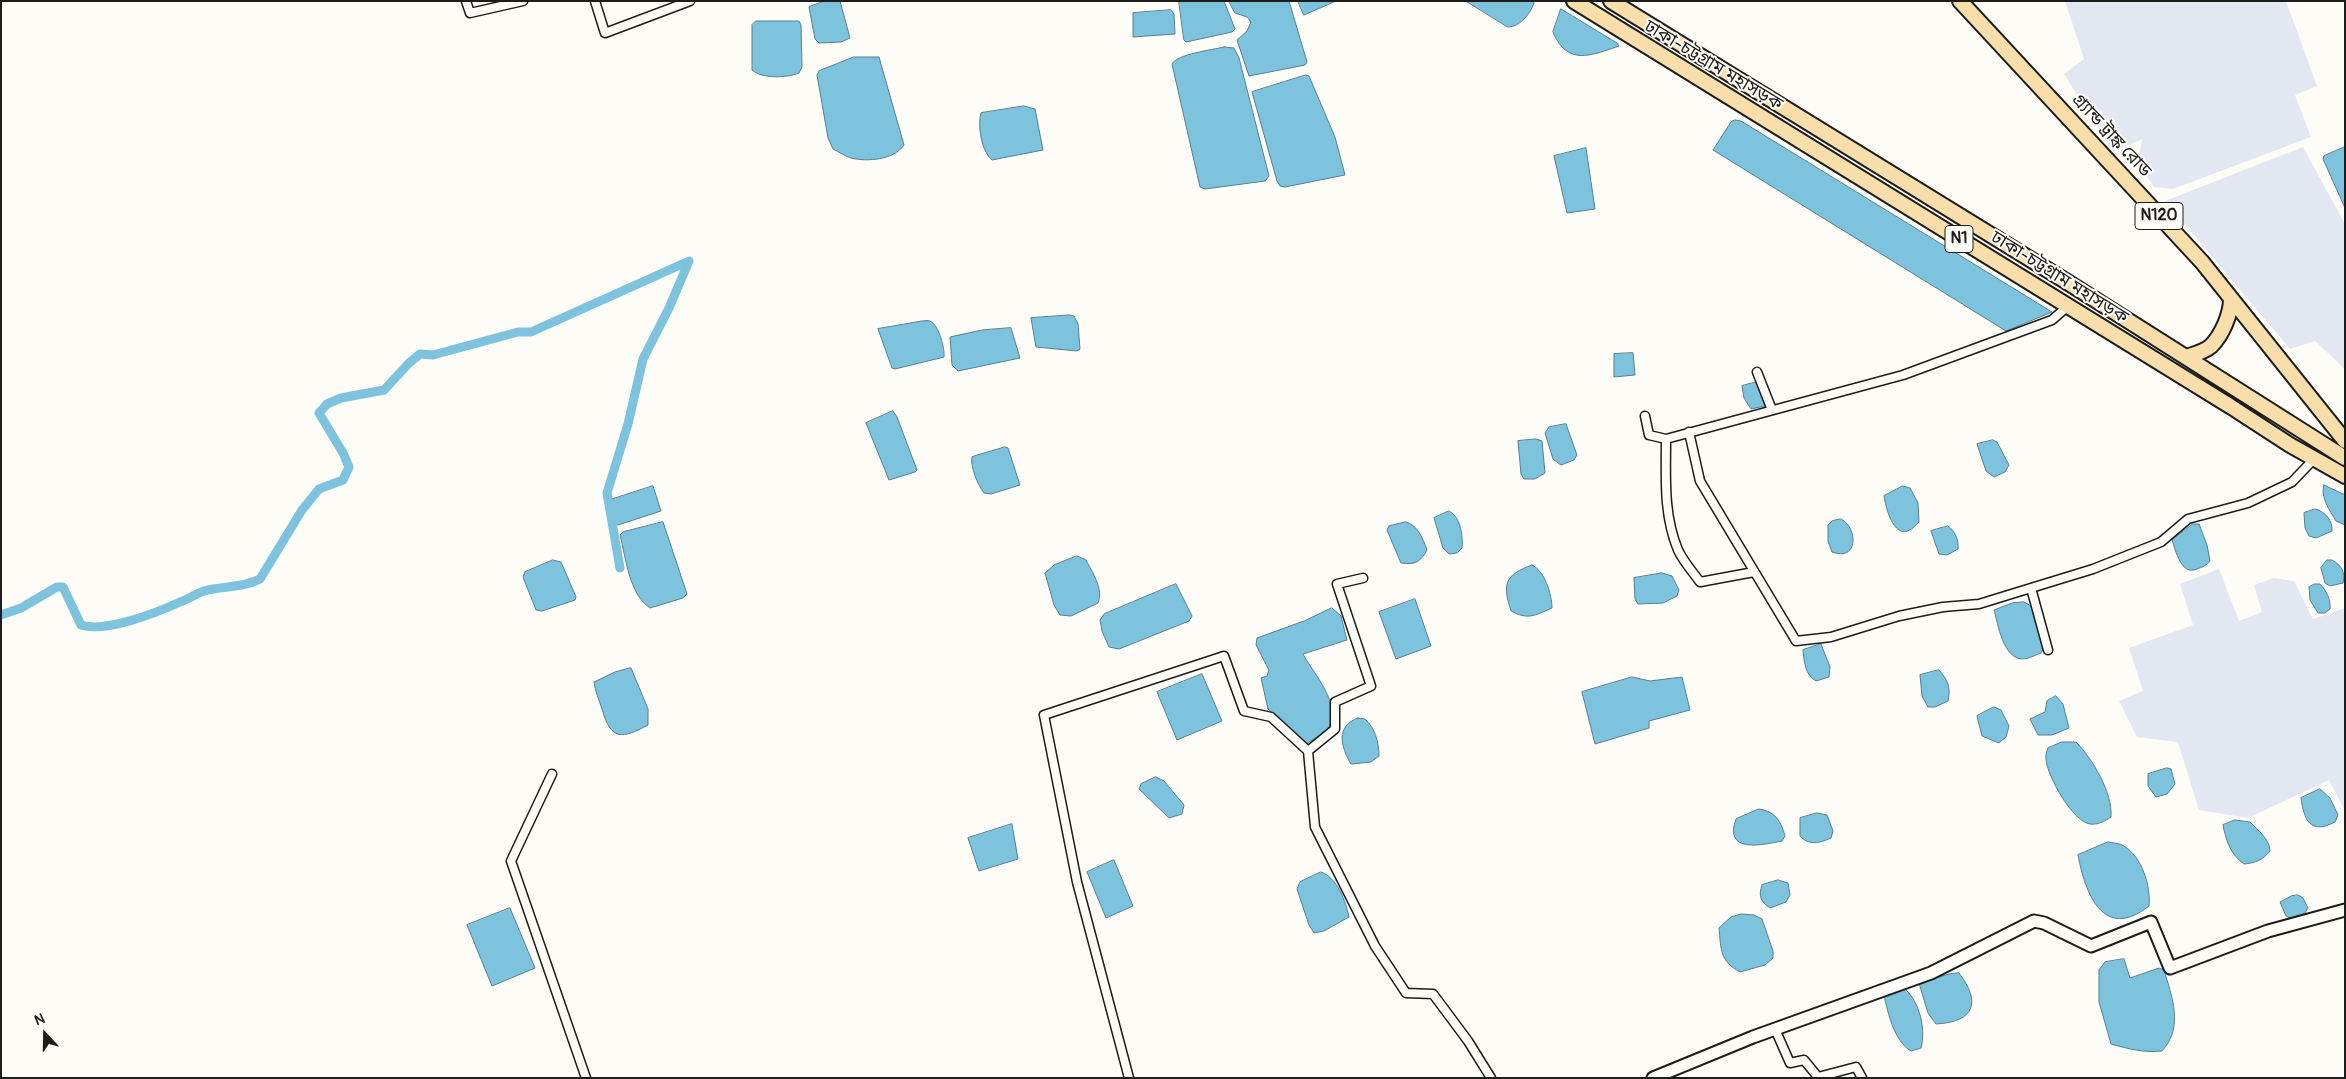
<!DOCTYPE html>
<html>
<head>
<meta charset="utf-8">
<style>
	body { margin:0 }
	#map { position:relative; width:2346px; height:1079px; overflow:hidden; background:#fdfcf7; font-family:Pangolin,sans-serif }
	canvas { display:block }
	.frame { position:absolute; inset:0; border:2px solid #1c1c1c; pointer-events:none }
	.north { position:absolute; left:20px; top:1009px; width:50px; height:50px; -webkit-text-stroke:4px #fdfcf7; paint-order:stroke; rotate:339deg; font-size:14px; font-weight:700; line-height:20px; text-align:center; color:#1c1c1c }
	.north::after { content:''; display:block; margin:auto; width:18px; height:22px; background:#1c1c1c; clip-path:polygon(50% 0,100% 100%,50% 72%,0 100%) }
</style>
</head>
<body>
<div id="map">
<canvas width="2346" height="1079"></canvas>
<div class="frame"></div>
<div class="north">N</div>
</div>
<script>
const ctx = document.querySelector('canvas').getContext('2d');
ctx.lineJoin = 'round';
function paint(path, color) {
  ctx.fillStyle = color;
  ctx.fill(path, 'evenodd');
}
function stroke(path, color, width, dash) {
  ctx.strokeStyle = color;
  ctx.lineWidth = width;
  ctx.lineCap = dash ? 'butt' : 'round';
  ctx.setLineDash(dash || []);
  ctx.stroke(path);
}
function label(font, color, halo, rows, align = 'center') {
  ctx.font = font + ' Pangolin,"Noto Sans Bengali",sans-serif';
  ctx.lineWidth = 4;
  ctx.setLineDash([]);
  ctx.textBaseline = 'middle';
  ctx.strokeStyle = halo;
  ctx.fillStyle = color;
  for (const [text, x, y, turn = 0] of rows) {
    ctx.save();
    ctx.translate(x, y);
    ctx.rotate((+turn || 0) * Math.PI / 180);
    ctx.textAlign = isNaN(turn) ? turn : align;
    if (halo) ctx.strokeText(text, 0, 0);
    ctx.fillText(text, 0, 0);
    ctx.restore();
  }
}
const built = new Path2D(`
	M2065,1H2286L2317,86L2295,95L2311,137L2173,189L2154,187L2138,162L2142,139L2113,152L2064,74L2084,59Z
	M2303,147L2345,224V369L2315,341L2290,349L2165,201Z
	M2219,569L2239,621L2262,612L2254,585L2274,578L2294,581L2313,619L2345,608V811L2329,780L2248,818L2199,810L2178,742L2137,737L2119,701L2143,691L2129,648L2193,625L2180,584Z`);
const water = new Path2D(`
	M825,1H840L850,38L841,42L819,43L815,39L809,7Z
	M1179,1H1224L1235,29L1232,32L1186,42L1184,40Z
	M1229,1H1289L1307,62L1305,65L1249,76L1237,40L1247,31L1251,22L1247,17L1235,13Z
	M1298,1H1336L1304,15Z
	M1466,1H1533L1534,3C1530,14 1520,27 1508,27Z
	M1561,9L1617,43L1619,46C1592,55 1567,67 1553,32Z
	M1171,10L1174,14L1175,34L1133,37V13Z
	M756,21H799L801,25L802,67L799,73C787,78 762,79 752,70V25Z
	M1224,47L1234,48L1239,58L1269,176L1265,181L1205,189L1200,187L1172,64C1177,54 1212,50 1224,47Z
	M854,57H879L904,145C894,160 867,162 851,158C845,156 839,152 833,149L828,138L817,75L819,71Z
	M1306,75L1309,76L1335,137L1345,175L1285,187L1280,186L1277,181L1252,92Z
	M1024,106L1035,109L1043,150L992,160C982,152 977,126 981,113Z
	M1735,120L1741,121L2052,312L2006,331L1713,150L1731,122Z
	M2345,147V208L2323,159L2324,156Z
	M1586,148L1595,209L1567,213L1554,156Z
	M1070,315L1074,316L1078,324L1080,349L1077,351L1036,347L1031,318Z
	M922,321C924,321 928,320 930,321C939,325 945,349 944,357L895,369L892,368L878,329Z
	M1011,328L1020,358L958,371L952,365L950,337L982,330Z
	M1633,353L1635,375L1614,377V354Z
	M1757,382L1765,406L1751,409L1744,398L1742,386Z
	M893,411L897,417L917,470L915,472L889,480L866,423Z
	M1566,424L1577,455L1574,460L1561,465L1553,459L1545,433L1549,427Z
	M1536,439L1542,441L1545,473L1535,479H1524L1521,474L1518,441Z
	M1993,440L1997,442L2009,465L2005,472L1994,477L1986,471L1977,444Z
	M1005,447L1008,448L1020,485L991,494L984,493C978,485 970,467 972,457Z
	M2324,485L2345,495V525L2336,521C2330,511 2320,497 2324,485Z
	M653,486L661,511L618,525L615,523L610,500Z
	M1903,486L1910,488L1918,503L1919,522C1897,548 1887,514 1884,496Z
	M2315,509C2325,511 2333,521 2332,531L2316,538L2309,536L2305,528L2304,513Z
	M1449,511C1461,517 1463,536 1462,548L1457,553L1449,554L1443,548L1434,518Z
	M1841,519C1857,526 1860,562 1832,552L1828,541V525L1832,521Z
	M663,522L687,594L683,598L650,608C629,594 626,558 620,535L623,532Z
	M1406,522C1418,525 1423,539 1427,550C1420,562 1416,565 1401,563L1387,530L1389,526Z
	M2193,524H2199L2207,545L2210,561C2206,566 2202,567 2197,569C2181,576 2176,551 2172,540Z
	M1948,526C1955,531 1959,540 1958,549L1947,555L1939,554L1931,531Z
	M1077,556L1086,560C1092,572 1104,589 1098,603L1071,616L1060,615L1054,605L1045,573L1054,565Z
	M553,560L561,562L576,597L575,600L542,611L536,610L523,577L525,572Z
	M2327,560H2332C2341,565 2346,572 2343,583L2330,586L2325,583L2321,568Z
	M1532,565C1545,571 1552,595 1552,608C1534,616 1528,620 1511,611C1502,583 1505,575 1532,565Z
	M1662,573L1672,576L1679,590L1677,596L1663,603L1638,604L1635,599L1634,578Z
	M1176,584L1192,616L1189,621L1119,649L1109,647L1102,631L1100,620L1104,614Z
	M2315,584H2320C2326,590 2331,600 2330,609L2325,613H2318L2310,600L2309,587Z
	M1415,599L1431,646L1396,659L1379,612Z
	M2024,602L2031,606L2044,647L2041,653C2035,655 2029,659 2022,659C2003,658 1998,624 1994,610L2012,603Z
	M1332,608L1341,616L1347,640L1303,654C1313,673 1343,705 1328,728C1324,734 1312,740 1306,744L1268,709L1261,678L1267,676L1269,670L1256,645L1257,638L1304,621Z
	M1821,644L1830,667L1829,677L1816,681C1805,675 1804,661 1803,650Z
	M631,668L648,709V725C622,739 611,741 602,709C599,700 595,691 594,682L615,672Z
	M1939,670C1948,680 1951,688 1948,701L1935,707H1928L1922,696L1920,675Z
	M1202,674L1222,721L1177,740L1157,692Z
	M1632,677L1650,681L1682,677L1690,710L1649,721V728L1595,744L1582,692Z
	M2056,696L2063,704L2069,728L2052,735H2038L2030,719L2045,712L2047,701Z
	M1994,707L2001,710L2009,726L2006,737L1999,743L1982,736L1977,716Z
	M1358,718L1365,719C1375,728 1379,742 1379,756L1371,762L1351,764C1341,747 1335,726 1358,718Z
	M2062,742H2076C2092,758 2113,793 2111,817C2105,821 2098,825 2090,824C2073,822 2047,776 2046,759C2045,756 2047,751 2048,748Z
	M2167,768L2171,769L2175,784L2167,794L2156,797L2148,786V774Z
	M1156,777L1164,781L1184,805L1182,814L1169,818L1139,789L1141,784Z
	M2320,789L2330,798L2338,815L2335,822C2310,835 2304,820 2301,798Z
	M1759,809C1775,811 1781,821 1785,836L1782,841C1762,845 1723,854 1736,819Z
	M1817,813L1827,815L1833,831L1831,838C1820,843 1809,846 1800,836V818Z
	M2235,820L2250,822C2258,830 2270,840 2270,851C2263,860 2255,863 2244,864C2231,855 2226,841 2223,825Z
	M1012,824L1018,859L979,871L968,838Z
	M2108,842C2113,843 2120,843 2124,846C2142,857 2151,886 2149,906C2103,942 2085,893 2078,855Z
	M1114,860L1133,906L1106,918L1087,872Z
	M1321,872C1337,877 1346,902 1349,917L1324,931L1314,933L1309,925L1297,889L1300,882Z
	M1778,880L1788,883L1790,895L1786,902L1770,908C1761,902 1758,896 1762,885Z
	M2298,895L2303,898L2308,908L2305,913L2294,920L2286,916L2280,902L2291,896Z
	M510,908L535,968L492,986L467,925Z
	M1742,914L1754,915L1762,919L1773,951V958L1765,965L1740,972C1720,961 1721,950 1719,928L1731,917Z
	M2124,959L2130,978L2159,968L2164,970C2172,997 2184,1027 2162,1051C2144,1053 2129,1049 2111,1044L2099,1002V970L2105,962Z
	M1959,973C1982,1003 1974,1022 1936,1024L1928,1013L1919,983L1949,974Z
	M1905,989C1920,1002 1926,1030 1921,1048L1911,1051C1894,1041 1888,1013 1884,995Z`);
const canal = new Path2D(`
	M1,615L21,608L57,587H63L81,625C105,633 156,613 180,602C188,599 196,594 204,591C223,586 243,588 260,579L302,510L319,489L343,480L349,467L343,453L319,413L327,404L341,398L384,390L409,363L420,354L433,355L518,332H531L689,261L669,308L643,359L628,424L607,493L620,568`);
const street = new Path2D(`
	M466,1L470,13L523,1
	M595,1L605,33L690,1
	M1757,372L1772,410
	M1645,416L1649,435L1666,439L1903,375L2052,320L2068,306
	M1689,432L1700,481L1796,641L1831,637L1899,616L1943,607L1979,604L2031,588
	M1666,439C1666,476 1663,514 1678,550C1683,561 1692,571 1700,582L1754,572
	M2048,650L2031,588L2093,569L2161,542L2188,519L2248,503L2292,482L2314,459
	M1308,751L1335,729V702L1371,686L1337,584L1363,578
	M552,774L511,861L586,1078
	M1775,1029L1790,1063L1804,1060L1818,1077L1856,1067L1862,1078
	M1129,1078L1077,882L1044,715L1224,656L1244,711L1271,717L1308,751L1315,827L1375,946L1406,993L1433,994L1468,1041L1491,1078`);
const secondary = new Path2D(`
	M1653,1078L1753,1037L1931,973L2034,921L2044,923L2091,946L2151,922L2170,968L2268,931L2345,910`);
const highway = new Path2D(`
	M1574,1L2230,406L2290,445L2345,476
	M1611,1L2064,280L2345,458
	M1960,1L2202,262L2345,441
	M2186,357C2195,354 2204,352 2211,346C2222,335 2231,314 2231,299`);
const shields = [
	[2159,216,48],
	[1959,239,28]
];
const shieldNames = [
	["N120",2159,216],
	["N1",1959,239]
];
const streetNames = [
	["ঢাকা-চট্টগ্রাম মহাসড়ক",1713,66,31],
	["গ্র্যান্ড ট্রাঙ্ক রোড",2111,136,47],
	["ঢাকা-চট্টগ্রাম মহাসড়ক",2059,278,32]
];
paint(built, '#e3e7f2');
paint(water, '#7dc3de');
stroke(water, '#568090', 1);
stroke(canal, '#7dc3de', 9);
stroke(street, '#1c1c1c', 11);
stroke(secondary, '#1c1c1c', 15);
stroke(highway, '#1c1c1c', 18);
stroke(street, '#fdfcf7', 8);
stroke(secondary, '#fdfcf7', 11);
stroke(highway, '#f8deab', 14);
for (const [x, y, w] of shields) {
  const box = new Path2D();
  box.roundRect(x - w / 2, y - 13.5, w, 27, 4);
  ctx.fillStyle = '#fdfcf7';
  ctx.fill(box);
  stroke(box, '#1c1c1c', 1);
}
label('bold 16px', '#1c1c1c', null, shieldNames);
label('18px', '#1c1c1c', '#fdfcf7', streetNames);
</script>
</body>
</html>
